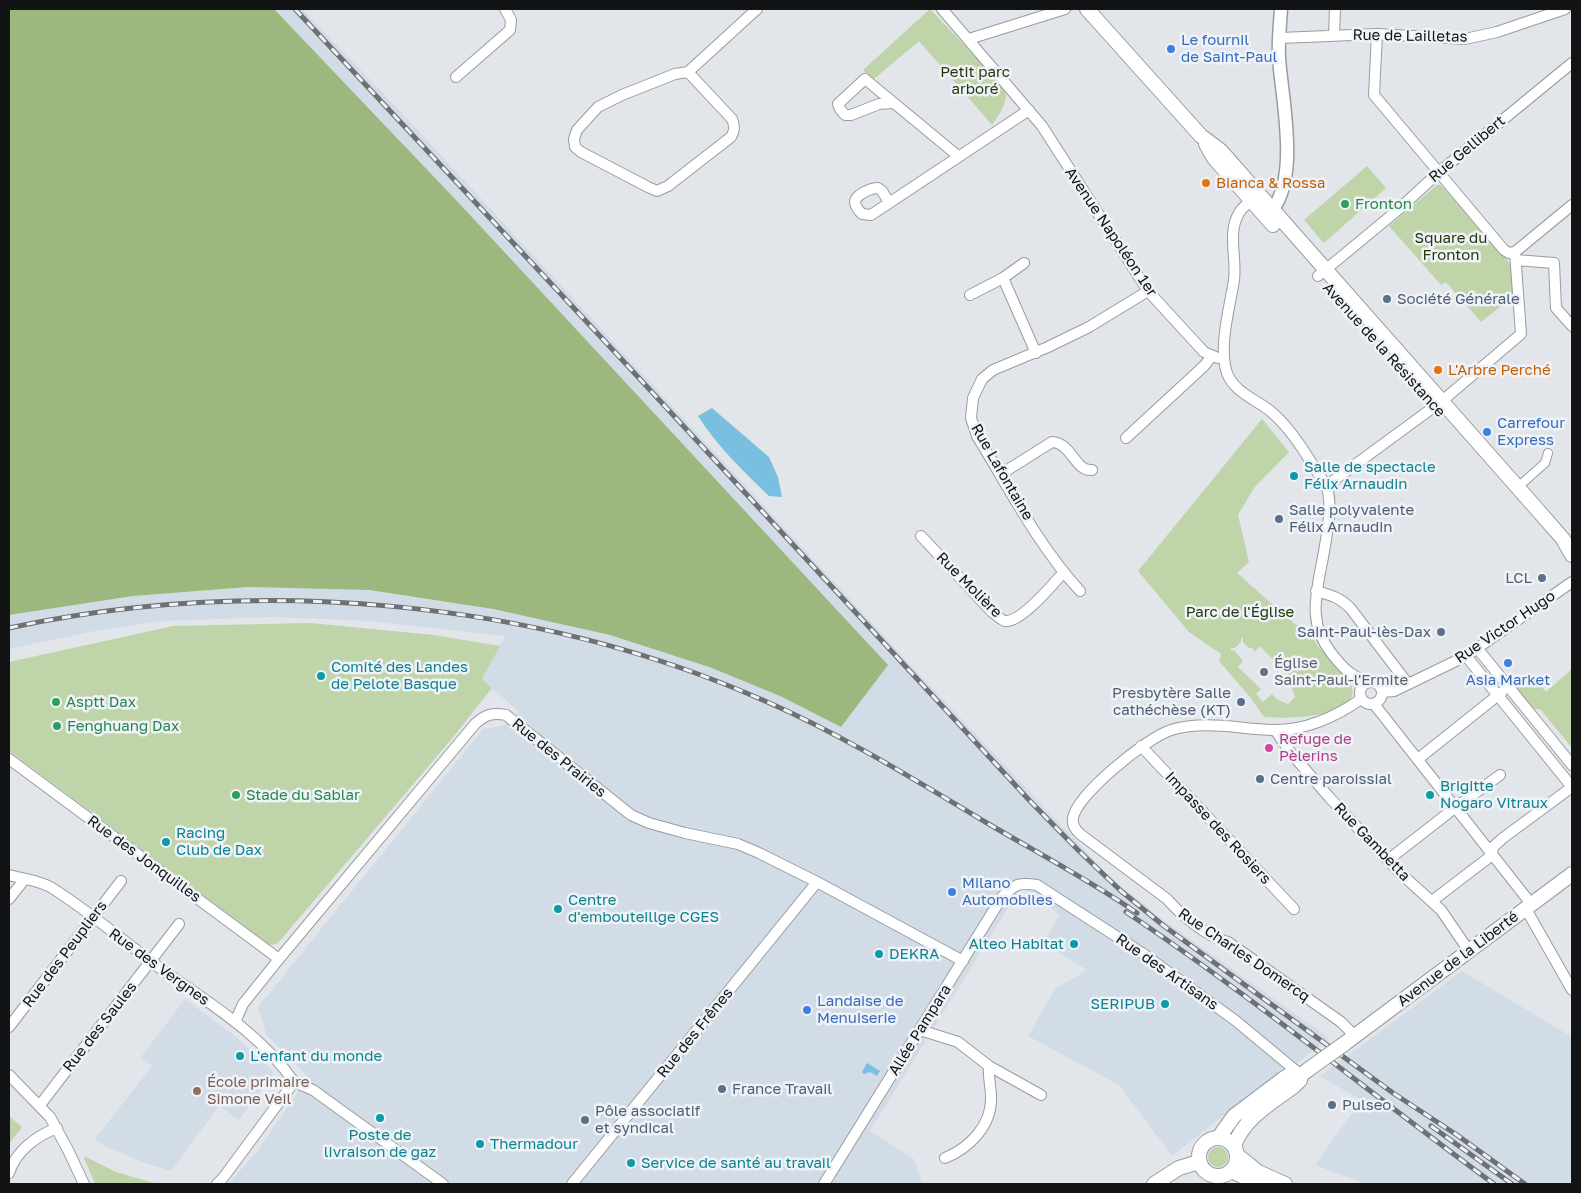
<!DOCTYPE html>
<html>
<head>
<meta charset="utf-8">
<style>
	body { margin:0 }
	#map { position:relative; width:1581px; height:1193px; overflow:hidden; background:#e2e6eb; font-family:"Golos Text",sans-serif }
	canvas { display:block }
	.frame { position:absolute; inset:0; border:10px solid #111314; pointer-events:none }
</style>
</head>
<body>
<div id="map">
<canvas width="1581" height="1193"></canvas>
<div class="frame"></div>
</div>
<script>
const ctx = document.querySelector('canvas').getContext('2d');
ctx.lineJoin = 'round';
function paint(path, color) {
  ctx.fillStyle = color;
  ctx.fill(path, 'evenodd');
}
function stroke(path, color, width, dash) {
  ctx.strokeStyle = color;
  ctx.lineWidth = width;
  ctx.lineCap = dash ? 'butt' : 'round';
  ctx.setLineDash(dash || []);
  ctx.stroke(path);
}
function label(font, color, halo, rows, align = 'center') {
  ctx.font = font + ' "Golos Text",sans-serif';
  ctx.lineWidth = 5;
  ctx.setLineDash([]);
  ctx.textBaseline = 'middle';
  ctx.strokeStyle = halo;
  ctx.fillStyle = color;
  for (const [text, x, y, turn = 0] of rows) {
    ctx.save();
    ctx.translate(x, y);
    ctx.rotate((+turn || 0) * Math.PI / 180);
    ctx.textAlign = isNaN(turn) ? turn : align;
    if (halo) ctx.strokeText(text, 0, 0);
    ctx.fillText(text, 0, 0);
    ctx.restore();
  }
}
const built = new Path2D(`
	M274,9H302L404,115L906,660L1108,875L1163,920L1329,1038L1296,1064L1242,1101L1172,1156L1119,1085L1028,1036L1055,989L1087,970L1043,943L1060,915L1021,887L870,1131L914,1159L923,1184H228L256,1153L308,1077L266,1034L258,1007L483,729L502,726L519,712L482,679L505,636L370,621L275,617L162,621L95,631L9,649V615L133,596L249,587L369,590L493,609L610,635L709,667L780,696L841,727L602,358L457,201Z
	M1462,971L1572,1037V1184H1366L1315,1165L1361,1100L1320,1076Z
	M185,999L235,1036L271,1069L273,1072L272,1077L239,1120L219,1106L171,1171L145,1163L105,1146L95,1139L152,1066L141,1057Z`);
const green = new Path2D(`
	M930,9L1004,87C1010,101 1000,113 992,125L919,41L874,79L863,70Z
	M1367,166L1386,188L1324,243L1304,220Z
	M1437,185H1441L1512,266L1514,296L1481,322L1446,282L1441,285L1389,226Z
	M1262,419L1289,452L1254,488L1238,515L1249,562L1237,573L1296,625L1310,628C1312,632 1313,638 1315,642C1324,656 1341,665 1349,680C1371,719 1286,719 1264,717L1250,697L1219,661L1221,654L1189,632L1138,571ZM1241,638H1243V642L1249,648H1253L1254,652L1260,646L1290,677L1286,681L1292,688L1295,697L1288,704L1278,700L1272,694L1263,702L1256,694L1261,689L1238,667L1243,661L1234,650H1231V648H1235L1241,642Z
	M310,623L434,635L500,646L482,679L492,688L450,741L277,944L270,945L9,751V662L173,626Z
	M1572,669V748L1540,709H1530L1513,688L1532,675L1546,692Z
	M9,1116L22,1127L9,1144Z
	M1208 1157a10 10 0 1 1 20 0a10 10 0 1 1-20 0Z
	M86,1157L116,1172L157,1184H95L84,1158Z`);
const forest = new Path2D(`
	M9,9H274L457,201L888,665L841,727L780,696L709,667L610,635L493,609L369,590L249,587L133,596L9,615Z`);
const water = new Path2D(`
	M712,408L769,457L778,477L782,497L769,496C743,471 717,446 698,416Z
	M867,1063L880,1071L877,1076L870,1072L864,1074L862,1072Z`);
const pedestrian = new Path2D(`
	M1518,487L1545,463L1548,453`);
const minor = new Path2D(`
	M942,9L1042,126L1148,291L1204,352L1218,358H1224
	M1377,34L1374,95L1504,250L1509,253L1515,252L1572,205
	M1334,35L1335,9
	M1280,38L1377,34L1465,39L1497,32L1565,9
	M969,39L1065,9
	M688,72L732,119C735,126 735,131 731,137L668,186L657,191L648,187L581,152L575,147L574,139L577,130L598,107L622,95L675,74L688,72L757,9
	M456,77L510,30L511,20L505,9
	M892,103L879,104L851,115H845L840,109L838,104L865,79L958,156
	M1254,196C1250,203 1243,206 1239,213C1227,233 1237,258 1234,280C1230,306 1218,348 1227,373C1234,392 1255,399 1269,410C1288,425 1303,449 1316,470C1319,475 1323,480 1326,485C1331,498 1330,513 1328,526C1326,540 1324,554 1321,567C1315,600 1309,625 1332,654C1344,669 1349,674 1366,682
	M889,202L882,191L878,188C871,188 854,195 855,203C856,207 859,211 862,214L871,215L1029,110
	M1516,260L1554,263L1556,308L1572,326
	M1318,276L1399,209L1438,173L1572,63
	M1003,278L1036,353
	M970,295L1003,278L1024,263
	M1126,438L1204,366L1212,356
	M1001,474L1052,442C1072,443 1075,472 1092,470
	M1326,486L1442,401L1521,334L1515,252
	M921,536L992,612C996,615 1001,620 1005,621C1021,623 1053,584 1063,573
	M1080,591C1038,545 1009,488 977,436L971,418L973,398L982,379L993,370L1048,347L1089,327L1148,291
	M1316,591C1331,595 1341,598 1351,609L1408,684
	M1477,648L1572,765
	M1466,656L1572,787
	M1360 693a11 11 0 1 1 22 0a11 11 0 1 1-22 0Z
	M1382,692L1394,691L1466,656L1572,582
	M1374,704L1532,905
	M1275,730L1291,753L1329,797L1398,871L1441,910L1469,951
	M1141,746L1294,909
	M9,759L279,959
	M1418,759L1502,692
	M1388,860L1456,807L1500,775
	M9,875C23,879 39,880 52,888C87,910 120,938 153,963C202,999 259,1031 294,1082
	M9,899L24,880
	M1432,901L1487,859L1492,854L1493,847L1503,838L1572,787
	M1526,909L1572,990
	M235,1022L243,1004L279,959L475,724C485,715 492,712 506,715L631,815L649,823L685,833L738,844L759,853L817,882L963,961
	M9,1027L121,881
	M920,1030L958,1042L989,1066L1041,1095
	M1355,1036L1341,1022L1228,942C1207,937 1181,915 1167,899L1080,834C1075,829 1072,825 1073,818C1077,794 1148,737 1171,730C1205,720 1239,729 1273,730C1304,731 1336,717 1361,699
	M9,1075L50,1117L68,1150L84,1184
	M294,1082L313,1090L443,1184
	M40,1105L179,924
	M945,1158C969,1148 992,1126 991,1097C991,1087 988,1077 989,1066
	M9,1173C16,1151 36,1136 57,1128
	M217,1184L223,1178L294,1082
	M572,1184L817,882
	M824,1184L1002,897C1015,884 1019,882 1037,885L1145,955L1236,1021L1301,1075`);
const tertiary = new Path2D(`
	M1266,217C1302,185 1282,102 1279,58C1278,42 1280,25 1281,9`);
const secondary = new Path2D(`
	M1087,9L1201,136L1221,151L1243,176L1535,507L1563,539L1572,555
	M1206,144L1214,158L1273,225
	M1344,1044L1572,874
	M1219,1137L1234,1116L1283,1079L1291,1074L1301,1075
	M1199 1157a19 19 0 1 1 38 0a19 19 0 1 1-38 0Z
	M1234,1146C1244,1118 1271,1103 1294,1086L1300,1080L1301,1075L1309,1069
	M1237,1155L1258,1172L1285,1184
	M1232,1171L1244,1177L1264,1184
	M1154,1184L1179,1168L1199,1162`);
const rail = new Path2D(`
	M295,9L626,364L1030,801L1078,850L1121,891L1164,926L1393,1093L1457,1135L1525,1184
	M9,628C255,575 534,599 765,701C843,735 915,780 987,823C1038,853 1089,880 1137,913
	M1126,912C1253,997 1371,1094 1494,1184
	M1431,1126L1512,1184`);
const secondaryBridge = new Path2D(`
	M1309,1069L1344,1044`);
const markers = [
	[1171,49,5,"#3f7fe0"],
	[1206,183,5,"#e8710a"],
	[1345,204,5,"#2e9e5b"],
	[1387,299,5,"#5c6f8a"],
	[1438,370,5,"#e8710a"],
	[1487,432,5,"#3f7fe0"],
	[1294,476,5,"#0f9aa8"],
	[1279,519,5,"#5c6f8a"],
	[1542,578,5,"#5c6f8a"],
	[1441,632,5,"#5c6f8a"],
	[1508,663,5,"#3f7fe0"],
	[1264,672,5,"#6b7280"],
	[321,676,5,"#0f9aa8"],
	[56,702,5,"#2e9e5b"],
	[1241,702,5,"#5c6f8a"],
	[57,726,5,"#2e9e5b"],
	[1269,748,5,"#d1479c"],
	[1260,779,5,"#5c6f8a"],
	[236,795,5,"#2e9e5b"],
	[1430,795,5,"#0f9aa8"],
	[166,842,5,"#0f9aa8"],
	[952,892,5,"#3f7fe0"],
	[558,909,5,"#0f9aa8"],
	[1074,944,5,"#0f9aa8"],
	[879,954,5,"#0f9aa8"],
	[1165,1004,5,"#0f9aa8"],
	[807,1010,5,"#3f7fe0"],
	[240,1056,5,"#0f9aa8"],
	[722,1089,5,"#5c6f8a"],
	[197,1091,5,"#8d6e63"],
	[1332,1105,5,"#5c6f8a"],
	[380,1118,5,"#0f9aa8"],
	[585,1120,5,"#5c6f8a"],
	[480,1144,5,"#0f9aa8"],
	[631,1163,5,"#0f9aa8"]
];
const streetNames = [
	["Rue de Lailletas",1410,36,1],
	["Rue Gellibert",1467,149,-40],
	["Avenue Napoléon 1er",1111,232,56],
	["Avenue de la Résistance",1384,350,48],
	["Rue Lafontaine",1002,472,60],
	["Rue Molière",969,585,45],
	["Rue Victor Hugo",1505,627,-34],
	["Rue des Prairies",559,758,39],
	["Impasse des Rosiers",1218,828,47],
	["Rue Gambetta",1372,842,46],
	["Rue des Jonquilles",144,859,36],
	["Rue des Peupliers",65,954,-53],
	["Rue Charles Domercq",1244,955,34],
	["Avenue de la Liberté",1458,959,-37],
	["Rue des Vergnes",159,967,36],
	["Rue des Artisans",1167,972,35],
	["Rue des Saules",100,1027,-52],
	["Allée Pampara",920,1030,-58],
	["Rue des Frênes",695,1033,-51]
];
const shopNames = [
	["Le fournil",1181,40],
	["de Saint-Paul",1181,57],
	["Carrefour",1497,423],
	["Express",1497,440],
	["Asia Market",1508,680,"center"],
	["Milano",962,883],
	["Automobiles",962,900],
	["Landaise de",817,1001],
	["Menuiserie",817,1018]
];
const parkNames = [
	["Petit parc",975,72],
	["arboré",975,89],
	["Square du",1451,238],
	["Fronton",1451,255],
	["Parc de l'Église",1240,612]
];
const foodNames = [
	["Bianca & Rossa",1216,183],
	["L'Arbre Perché",1448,370]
];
const leisureNames = [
	["Fronton",1355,204],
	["Asptt Dax",66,702],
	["Fenghuang Dax",67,726],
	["Stade du Sablar",246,795]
];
const serviceNames = [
	["Société Générale",1397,299],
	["Salle polyvalente",1289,510],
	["Félix Arnaudin",1289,527],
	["LCL",1532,578,"right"],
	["Saint-Paul-lès-Dax",1431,632,"right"],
	["Presbytère Salle",1231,693,"right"],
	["cathéchèse (KT)",1231,710,"right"],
	["Centre paroissial",1270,779],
	["France Travail",732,1089],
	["Pulseo",1342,1105],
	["Pôle associatif",595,1111],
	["et syndical",595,1128]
];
const cultureNames = [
	["Salle de spectacle",1304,467],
	["Félix Arnaudin",1304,484],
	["Comité des Landes",331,667],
	["de Pelote Basque",331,684],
	["Brigitte",1440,786],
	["Nogaro Vitraux",1440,803],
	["Racing",176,833],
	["Club de Dax",176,850],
	["Centre",568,900],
	["d'embouteillge CGES",568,917],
	["Alteo Habitat",1064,944,"right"],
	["DEKRA",889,954],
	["SERIPUB",1155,1004,"right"],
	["L'enfant du monde",250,1056],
	["Poste de",380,1135,"center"],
	["livraison de gaz",380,1152,"center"],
	["Thermadour",490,1144],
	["Service de santé au travail",641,1163]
];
const worshipNames = [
	["Église",1274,663],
	["Saint-Paul-l'Ermite",1274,680]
];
const hotelNames = [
	["Refuge de",1279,739],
	["Pèlerins",1279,756]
];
const educationNames = [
	["École primaire",207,1082],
	["Simone Veil",207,1099]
];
paint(built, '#d2dce6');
paint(green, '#bfd4a8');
paint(forest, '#9db87e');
paint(water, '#79bfdf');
stroke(pedestrian, '#989ca0', 10);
stroke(minor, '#989ca0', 12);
stroke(tertiary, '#989ca0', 15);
stroke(secondary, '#989ca0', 16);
stroke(pedestrian, '#fff', 8);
stroke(minor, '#fff', 10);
stroke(tertiary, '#fff', 12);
stroke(secondary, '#fff', 14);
stroke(rail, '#6e7073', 5);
stroke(rail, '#eff3f8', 3, [9]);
stroke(secondaryBridge, '#989ca0', 16, []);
stroke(secondaryBridge, '#fff', 14);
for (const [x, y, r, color] of markers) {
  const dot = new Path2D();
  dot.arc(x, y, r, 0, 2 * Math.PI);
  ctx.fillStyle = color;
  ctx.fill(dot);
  stroke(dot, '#eff3f8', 2);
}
label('15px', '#111314', '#eff3f8', streetNames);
label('15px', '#366cbe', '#eff3f8', shopNames, 'left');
label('15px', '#26370c', '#eff3f8', parkNames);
label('15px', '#c56008', '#eff3f8', foodNames, 'left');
label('15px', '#27864d', '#eff3f8', leisureNames, 'left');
label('15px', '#4e5e75', '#eff3f8', serviceNames, 'left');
label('15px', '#0d838f', '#eff3f8', cultureNames, 'left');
label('15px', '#5b616d', '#eff3f8', worshipNames, 'left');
label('15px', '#b23c85', '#eff3f8', hotelNames, 'left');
label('15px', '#785e54', '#eff3f8', educationNames, 'left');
</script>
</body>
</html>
